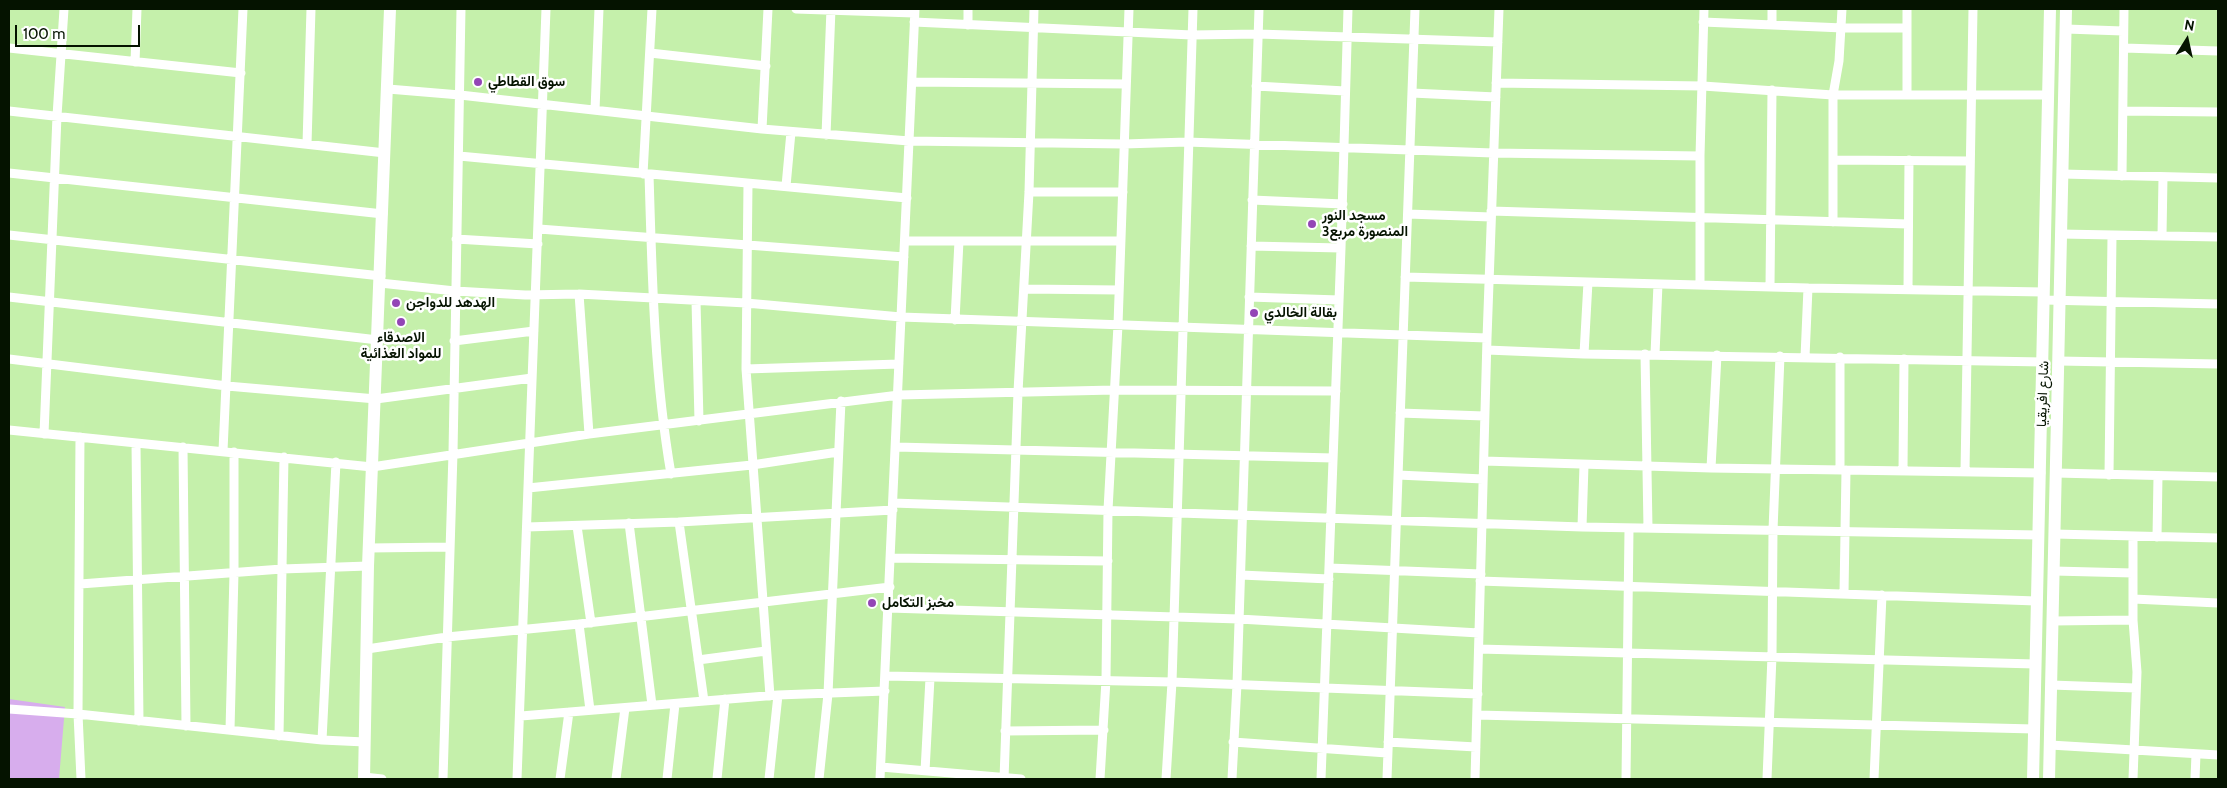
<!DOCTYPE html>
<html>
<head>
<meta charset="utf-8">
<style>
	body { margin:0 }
	#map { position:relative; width:2227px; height:788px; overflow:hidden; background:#c5f0ab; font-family:Cabin,sans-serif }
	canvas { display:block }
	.frame { position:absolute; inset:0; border:10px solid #051300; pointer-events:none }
	.north { position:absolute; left:2162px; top:15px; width:50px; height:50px; -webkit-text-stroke:4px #fff; paint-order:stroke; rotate:10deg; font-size:14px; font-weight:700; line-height:20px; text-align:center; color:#051300 }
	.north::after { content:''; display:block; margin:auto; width:18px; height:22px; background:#051300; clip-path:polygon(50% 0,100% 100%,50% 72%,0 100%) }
	.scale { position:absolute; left:15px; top:25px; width:125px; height:22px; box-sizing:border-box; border:2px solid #051300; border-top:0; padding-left:6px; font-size:15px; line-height:18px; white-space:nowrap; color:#051300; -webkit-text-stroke:4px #fff; paint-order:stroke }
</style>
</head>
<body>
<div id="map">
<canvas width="2227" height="788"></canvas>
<div class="frame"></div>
<div class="north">N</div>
<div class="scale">100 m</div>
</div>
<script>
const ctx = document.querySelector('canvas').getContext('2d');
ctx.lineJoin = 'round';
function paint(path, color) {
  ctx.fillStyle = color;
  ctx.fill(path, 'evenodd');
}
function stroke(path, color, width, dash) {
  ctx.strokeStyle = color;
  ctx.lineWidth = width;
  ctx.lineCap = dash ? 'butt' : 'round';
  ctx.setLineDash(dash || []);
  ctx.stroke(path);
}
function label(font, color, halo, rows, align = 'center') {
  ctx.font = font + ' Cabin,Vazirmatn,sans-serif';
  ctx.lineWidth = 5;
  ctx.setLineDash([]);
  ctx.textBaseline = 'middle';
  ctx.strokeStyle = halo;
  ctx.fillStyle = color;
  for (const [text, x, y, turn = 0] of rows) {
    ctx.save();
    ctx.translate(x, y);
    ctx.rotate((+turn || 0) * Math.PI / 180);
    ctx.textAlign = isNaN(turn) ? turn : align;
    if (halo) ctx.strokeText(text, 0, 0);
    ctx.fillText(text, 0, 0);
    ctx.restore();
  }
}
const green = new Path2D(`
	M9,699L65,707L59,779H9Z`);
const street = new Path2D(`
	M796,9L914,13
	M1907,9V94
	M914,22L1192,35L1258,34L1498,42
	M1703,22L1843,28H1907
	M1772,23V9
	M968,25V9
	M2066,29L2123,31
	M9,48L241,73
	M2124,48L2218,51
	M650,53L766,66
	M135,62L137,9
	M912,82L1126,84
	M1496,83L1703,86L1833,95H2049
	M1256,86L1345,91
	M388,89L460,95L762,129L909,141L1124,144L1187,142L1493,153L1700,156
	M1412,93L1496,97
	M595,110L599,9
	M9,111L385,153
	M2123,111L2218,112
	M762,129L768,9
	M826,135L831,9
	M307,144L311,9
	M459,156L907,198
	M1833,160L1969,161
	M9,173L383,214
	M643,174L652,9
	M649,174C652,275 654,375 671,474
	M2063,174L2218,178
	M2122,176L2124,9
	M748,184L746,369L770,696
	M786,186L791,132
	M1029,192H1123
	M1252,200L1343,204
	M1491,211L1908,224
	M1408,214L1491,217
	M1833,222V95L1839,61L1842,9
	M539,229L904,257
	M2061,234L2218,237
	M9,235L381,276
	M2162,236L2163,177
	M456,239L538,244
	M905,241H1121
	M1251,246L1341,248
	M1405,277L1808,288L2044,292
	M380,283L455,291L525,295L579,294L746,303L901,317L1487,338
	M1700,285V156L1704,9
	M1770,287L1772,90
	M1025,289L1119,290
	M1908,289L1909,160
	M579,294L589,434
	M9,297L378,340
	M1249,297L1339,300
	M2044,300L2218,304
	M696,301L699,421
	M955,320L959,241
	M454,341L534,331
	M1487,350L1584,354L2044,362
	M1584,354L1588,282
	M1645,354L1648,528
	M1655,354L1658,284
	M1805,357L1808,288
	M9,359L227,386L376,399L532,378
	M2059,361L2218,364
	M746,369L899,364
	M1400,413L1484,416
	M9,430L372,467L589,434L899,395L1114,390L1336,391
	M44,434L57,116L64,9
	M80,437L78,714L322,740L365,742
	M136,443L139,721
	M183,447L186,726
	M896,447L1333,458
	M223,451L243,9
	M1484,461L1711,468L2041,473
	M1711,468L1717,355
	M1840,470V357
	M1903,471L1904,359
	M1965,471L1973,9
	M2056,473L2218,477
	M1398,475L1483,479
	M2109,475L2112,236
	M528,488L752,465L838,452
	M893,503L1582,527L2038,535
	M679,522L704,701
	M629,523L652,705
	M577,526L591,623
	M527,527L679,522L893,510
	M1582,527L1584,465
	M2054,534L2218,538
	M2133,537V620L2137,672L2133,779
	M2157,537L2158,476
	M369,548L450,547
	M891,558L1108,561
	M1329,568L1481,574
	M2054,571L2133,573
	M1241,575L1329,579
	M1480,581L2036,601
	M80,584L282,569L368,566
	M1844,594L1846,470
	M2133,599L2218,603
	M889,608L1239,619L1479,633
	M2053,621L2133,620
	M579,624L590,710
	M367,649L447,637L579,624L890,587
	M1479,649L2035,664
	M698,660L766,651
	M886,676L1172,682L1478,694
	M2051,685L2136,688
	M9,709L78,714L81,779
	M1477,715L2034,729
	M521,716L778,695L885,691
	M230,730L234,573V452
	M1005,731L1104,730
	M279,736L284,457
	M322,740L336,462
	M1233,742L1387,753
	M1388,742L1476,747
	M2050,745L2218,755
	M881,767L1021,779
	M925,771L930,678
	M364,777L382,779
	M443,779L453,453L461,9
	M517,779L546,9
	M560,779L569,712
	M616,779L625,708
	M667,779L675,704
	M717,779L725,699
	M769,779L778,695
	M819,779L828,694L841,401
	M880,779L915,9
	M1004,779L1018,392L1029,192L1034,9
	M1100,779L1106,680L1108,510L1118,325L1129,9
	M1166,779L1172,682L1193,9
	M1232,779L1237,684L1259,9
	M1321,779L1341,248L1348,9
	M1387,779L1415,9
	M1475,779L1487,338L1499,9
	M1626,779L1629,529
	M1767,779L1772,656L1773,530L1780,356
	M1874,779L1882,595
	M2195,779L2196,754`);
const secondary = new Path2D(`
	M364,779L368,566L390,9
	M2033,779L2050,9
	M2049,779L2066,9`);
const markers = [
	[478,82,5,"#9345b6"],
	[1312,224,5,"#9345b6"],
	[396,303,5,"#9345b6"],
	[1254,313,5,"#9345b6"],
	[401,322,5,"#9345b6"],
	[872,603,5,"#9345b6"]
];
const poiNames = [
	["سوق القطاطي",488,82],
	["مسجد النور",1322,216],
	["المنصورة مربع3",1322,232],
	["الهدهد للدواجن",406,303],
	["بقالة الخالدي",1264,313],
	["الاصدقاء",401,338,"center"],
	["للمواد الغذائية",401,354,"center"],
	["مخبز التكامل",882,603]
];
const streetNames = [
	["شارع افريقيا",2043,394,-88]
];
paint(green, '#d7aded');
stroke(street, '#fff', 9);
stroke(secondary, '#fff', 12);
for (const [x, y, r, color] of markers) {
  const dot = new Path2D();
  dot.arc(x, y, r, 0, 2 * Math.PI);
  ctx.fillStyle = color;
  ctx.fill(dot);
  stroke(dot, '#fff', 2);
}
label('bold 14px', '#051300', '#fff', poiNames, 'left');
label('14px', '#051300', '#fff', streetNames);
</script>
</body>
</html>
